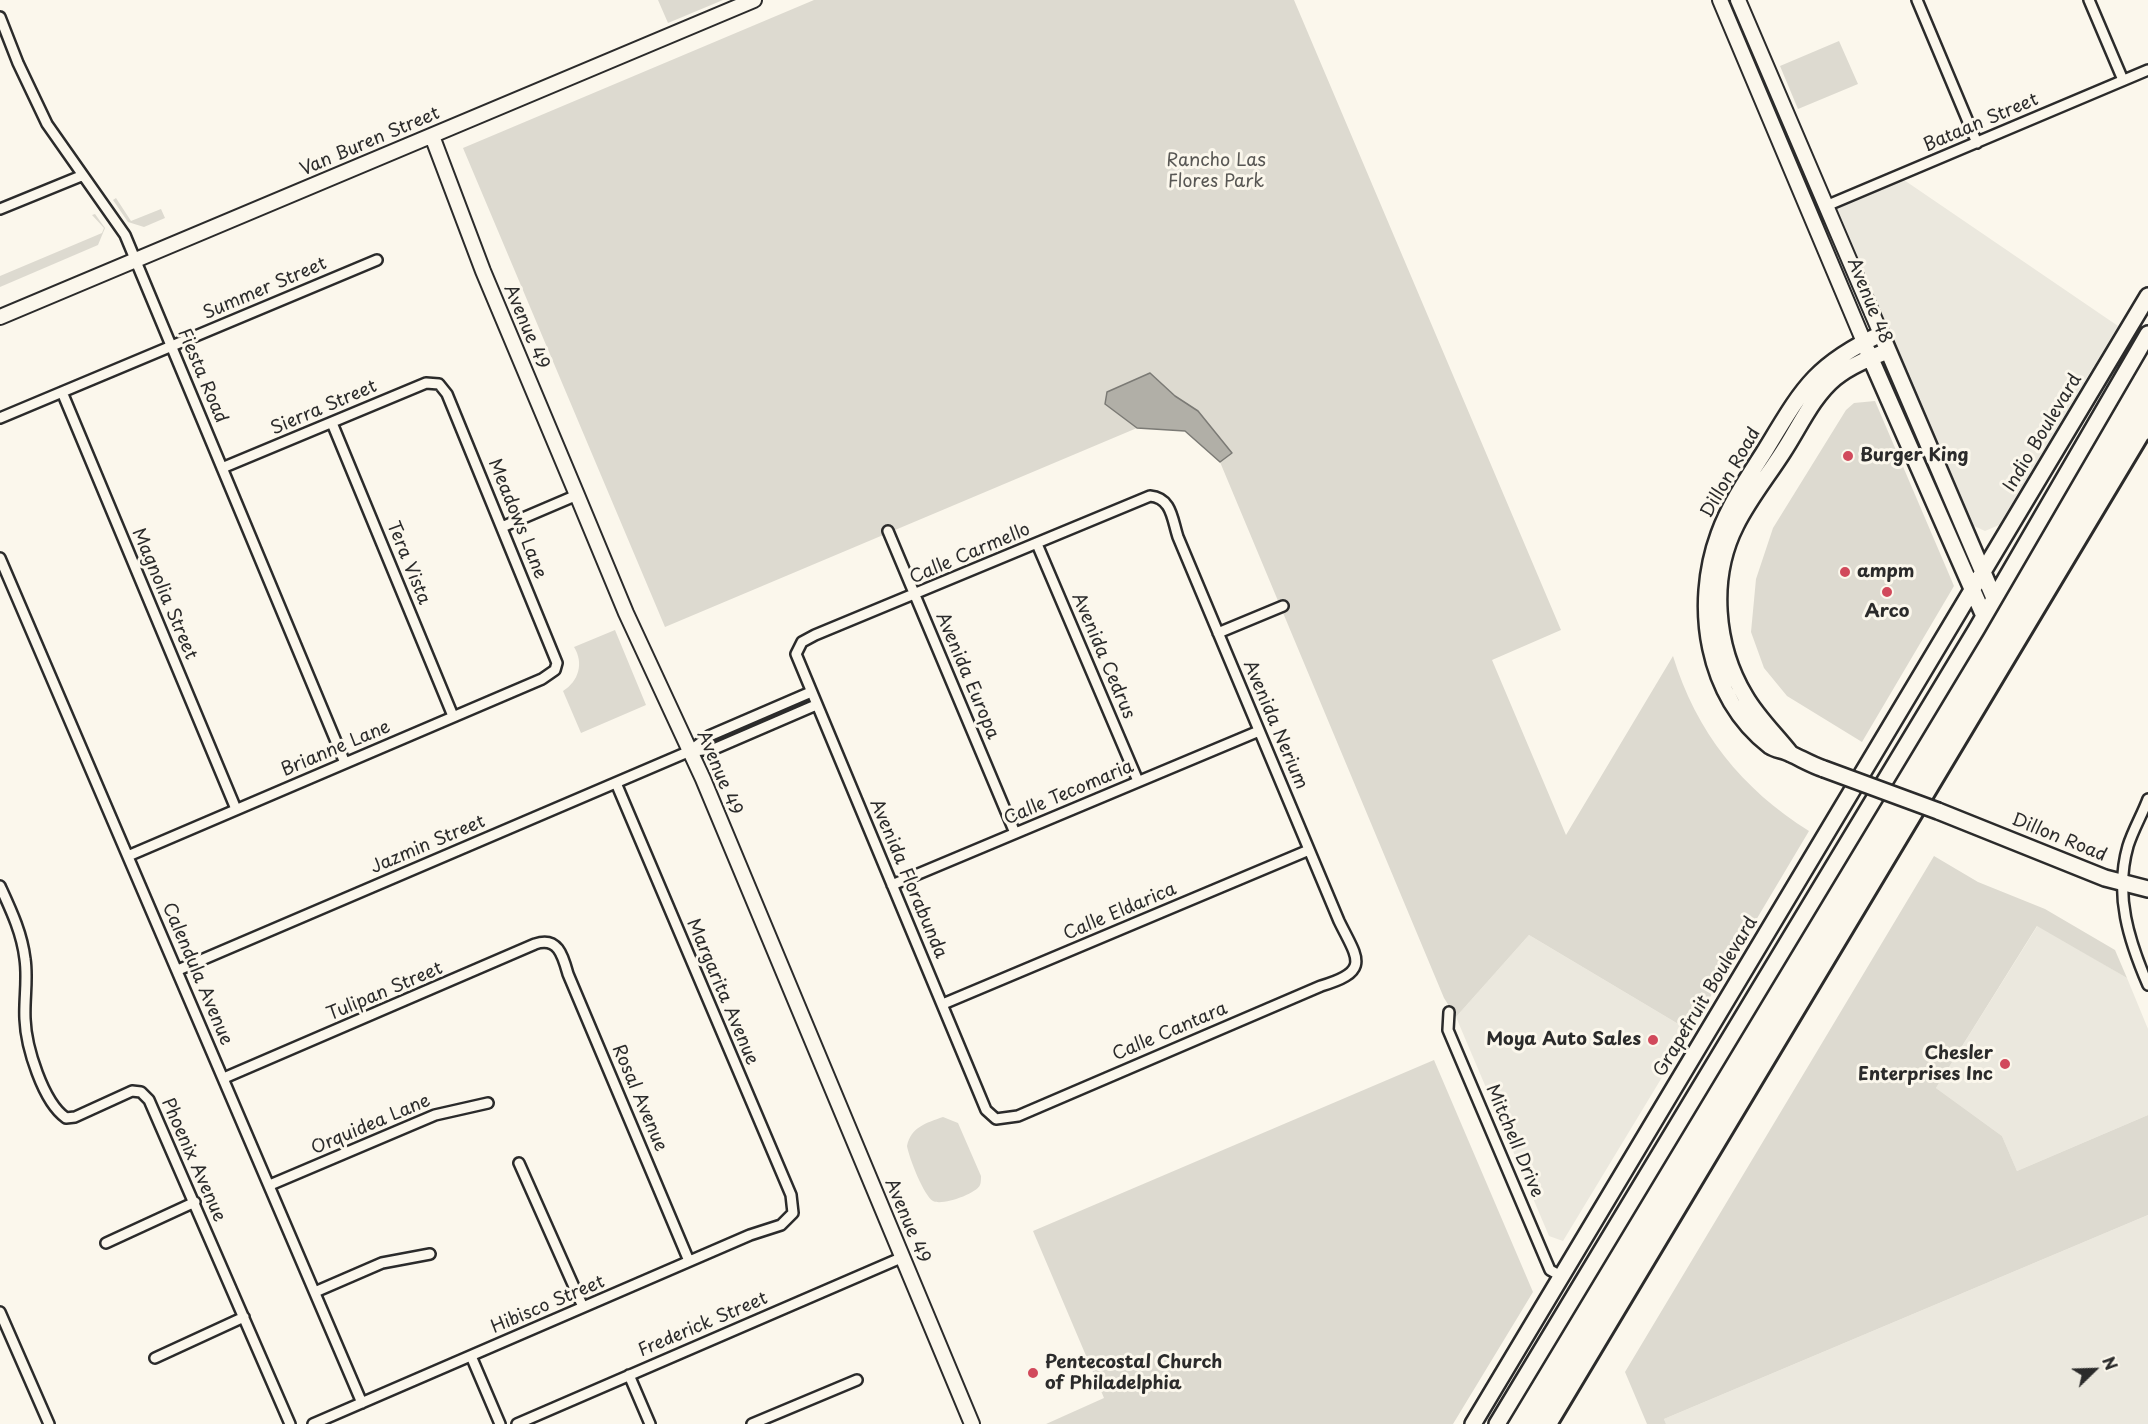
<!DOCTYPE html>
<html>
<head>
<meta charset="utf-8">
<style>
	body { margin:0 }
	#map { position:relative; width:2148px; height:1424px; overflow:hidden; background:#fbf7ec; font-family:"Playpen Sans",sans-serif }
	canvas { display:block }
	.north { position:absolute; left:2064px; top:1340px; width:60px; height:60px; -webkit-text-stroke:4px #fbf7ec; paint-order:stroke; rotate:67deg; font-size:16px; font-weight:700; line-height:24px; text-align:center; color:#2b2b2b }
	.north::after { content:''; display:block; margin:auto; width:21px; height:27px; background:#2b2b2b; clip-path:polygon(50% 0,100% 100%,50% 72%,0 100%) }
</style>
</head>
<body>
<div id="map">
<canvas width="2148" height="1424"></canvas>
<div class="north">N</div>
</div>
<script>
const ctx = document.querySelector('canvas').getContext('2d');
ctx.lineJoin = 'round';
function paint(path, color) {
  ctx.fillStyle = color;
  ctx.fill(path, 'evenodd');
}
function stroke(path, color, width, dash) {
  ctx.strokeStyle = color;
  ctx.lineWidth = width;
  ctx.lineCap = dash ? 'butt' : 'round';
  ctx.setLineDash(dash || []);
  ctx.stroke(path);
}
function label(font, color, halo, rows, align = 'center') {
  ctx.font = font + ' "Playpen Sans",sans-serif';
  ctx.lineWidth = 6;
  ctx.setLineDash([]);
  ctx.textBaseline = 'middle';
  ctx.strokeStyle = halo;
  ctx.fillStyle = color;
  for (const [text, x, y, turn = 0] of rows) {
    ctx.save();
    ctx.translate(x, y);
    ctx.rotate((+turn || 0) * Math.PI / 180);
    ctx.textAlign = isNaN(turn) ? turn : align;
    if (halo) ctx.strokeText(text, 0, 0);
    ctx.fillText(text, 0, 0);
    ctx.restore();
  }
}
const built = new Path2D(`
	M1904,180L2118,326L1999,525L1985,531L1972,525L1836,209Z
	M2038,925L2127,978L2148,1029V1115L2017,1171L2002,1136L1936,1088Z
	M1529,935L1690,1031L1563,1241L1549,1236L1456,1017Z
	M2148,1215V1424H1666L1664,1419Z`);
const green = new Path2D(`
	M658,0H723L668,23Z
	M814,0H1294L1561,630L1492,660L1566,835L1673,656C1696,732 1742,789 1809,831L1690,1031L1529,935L1456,1017L1444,998L1220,462L1231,453L1198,411L1175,396L1150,373L1137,428L665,627L463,148Z
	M1839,41L1858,84L1798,109L1780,66Z
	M116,198L131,221L161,209L165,218L144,227L128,222L113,200Z
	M95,214L105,228L98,245L0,287V276L102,233L104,228L92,215Z
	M1875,401L1954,586L1862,742L1787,696L1764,668L1751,632L1756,579L1773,528L1846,410L1854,403Z
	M615,630L646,705L581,733L563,691C579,681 584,663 574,647Z
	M1934,856L1978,882L2045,909L2115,950L2127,978L2037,926L1936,1088L2002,1136L2017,1171L2148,1115V1215L1664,1419L1666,1424H1647L1625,1372Z
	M1434,1060L1533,1292L1453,1424H1046L1104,1398L1033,1231Z
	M943,1117L958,1123L981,1176C981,1178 981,1183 980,1185C976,1194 942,1206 933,1201C924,1196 909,1158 907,1146C911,1127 926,1123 943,1117Z`);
const water = new Path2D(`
	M1150,373L1175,396L1198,411L1232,453L1220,462L1185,431L1137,428L1105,404L1107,392Z`);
const street = new Path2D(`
	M1917,0L1977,143
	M2089,0L2123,80
	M0,17L18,63L47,124L125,235L345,763
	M1826,206L2148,70
	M0,209L81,176
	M62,392L236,809
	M0,418L377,260
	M332,423L453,716
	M1150,496C1172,498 1172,519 1178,537L1339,921C1357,958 1372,971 1321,986L1018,1116L996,1119L986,1110L796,654L802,642L815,635Z
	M502,527L577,495
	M888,531L1015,833
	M1037,544L1138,781
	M0,558L362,1403
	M1218,633L1283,606
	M693,751L714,749L816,705
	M2148,799C2142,815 2133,830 2128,846C2114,895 2129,941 2148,985
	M128,856L542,679L555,670L557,663L447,394L439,384L426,383L222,468
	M892,885L1259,731
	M0,886C11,910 22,933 25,959C28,979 24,999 25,1019C26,1047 43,1102 66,1118L75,1117L132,1091L141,1092L149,1100L290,1424
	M178,970L690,751L709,736L811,692
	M943,1004L1309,850
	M1449,1012L1448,1030L1550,1270L1561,1276
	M224,1078L535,944C558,936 563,956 568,974L689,1261
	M519,1163L583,1307
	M270,1185L435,1115L488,1103
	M106,1243L195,1202
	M315,1292L382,1263L430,1254
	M0,1312L49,1424
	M471,1356L500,1424
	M155,1358L244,1317
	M629,1375L650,1424
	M313,1424L750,1235L781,1225L793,1213L791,1195L616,783
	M517,1424L903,1257
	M752,1424L857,1380`);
const secondary = new Path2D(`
	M1720,0L1864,342
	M1738,0L1881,334
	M432,136L483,271L577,495L626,613L703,779L972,1424
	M0,317L754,0`);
const primary = new Path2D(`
	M1867,350L1984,616
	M1790,753C1775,734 1757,717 1745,696C1715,646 1709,578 1736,525C1749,499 1767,477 1783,452C1799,428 1812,397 1835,378C1851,365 1870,358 1888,351
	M1824,769C1812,765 1802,759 1791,754C1784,750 1776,750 1770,746C1706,697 1693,605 1719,534C1729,506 1747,479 1763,454C1801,392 1812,366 1881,334L1994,598
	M1938,811L2105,878L2148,889
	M1473,1424L2148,296
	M1497,1424L1976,630L2148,334`);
const rail = new Path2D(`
	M1559,1424L2148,440`);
const primaryBridge = new Path2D(`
	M1824,769L1938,811`);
const markers = [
	[1848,456,6,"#d1495b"],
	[1845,572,6,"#d1495b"],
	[1887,592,6,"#d1495b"],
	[1653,1040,6,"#d1495b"],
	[2005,1064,6,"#d1495b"],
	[1033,1373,6,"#d1495b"]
];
const streetNames = [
	["Bataan Street",1981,123,-23],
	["Van Buren Street",370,142,-23],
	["Summer Street",265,289,-23],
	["Avenue 48",1869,301,68],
	["Avenue 49",526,327,67],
	["Fiesta Road",202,376,67],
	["Sierra Street",324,408,-23],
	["Indio Boulevard",2043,433,-59],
	["Dillon Road",1731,473,-60],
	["Meadows Lane",517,519,68],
	["Calle Carmello",970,554,-23],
	["Tera Vista",408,563,68],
	["Magnolia Street",164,594,67],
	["Avenida Cedrus",1103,656,67],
	["Avenida Europa",967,676,67],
	["Avenida Nerium",1275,725,67],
	["Brianne Lane",336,749,-23],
	["Avenue 49",719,773,67],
	["Calle Tecomaria",1069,793,-23],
	["Dillon Road",2059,838,22],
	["Jazmin Street",428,845,-23],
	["Avenida Florabunda",908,879,67],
	["Calle Eldarica",1120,912,-23],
	["Calendula Avenue",197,974,67],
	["Tulipan Street",385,992,-23],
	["Margarita Avenue",722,992,67],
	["Grapefruit Boulevard",1706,997,-59],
	["Calle Cantara",1170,1032,-23],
	["Rosal Avenue",639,1098,67],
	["Orquidea Lane",371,1125,-23],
	["Mitchell Drive",1514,1141,67],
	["Phoenix Avenue",193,1160,66],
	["Avenue 49",907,1221,67],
	["Hibisco Street",548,1305,-23],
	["Frederick Street",703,1325,-23]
];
const parkNames = [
	["Rancho Las",1216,161],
	["Flores Park",1216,182]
];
const poiNames = [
	["Burger King",1860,456],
	["ampm",1857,572],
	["Arco",1887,612,"center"],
	["Moya Auto Sales",1641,1040,"right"],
	["Chesler",1993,1054,"right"],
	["Enterprises Inc",1993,1075,"right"],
	["Pentecostal Church",1045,1363],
	["of Philadelphia",1045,1384]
];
paint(built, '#ebe8de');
paint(green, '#dddad0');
paint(water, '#b1afa7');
stroke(water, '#7b7a75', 1.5);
stroke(street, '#2b2b2b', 14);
stroke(secondary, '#2b2b2b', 18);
stroke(primary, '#2b2b2b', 20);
stroke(street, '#fbf7ec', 9);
stroke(secondary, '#fbf7ec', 14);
stroke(primary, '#fbf7ec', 15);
stroke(rail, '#2b2b2b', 3);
stroke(primaryBridge, '#2b2b2b', 20, []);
stroke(primaryBridge, '#fbf7ec', 15);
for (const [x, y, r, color] of markers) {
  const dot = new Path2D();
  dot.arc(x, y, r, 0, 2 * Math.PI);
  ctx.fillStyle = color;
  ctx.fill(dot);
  stroke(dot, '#fbf7ec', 2);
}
label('18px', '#2b2b2b', '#fbf7ec', streetNames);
label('18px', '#585754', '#fbf7ec', parkNames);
label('bold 18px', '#2b2b2b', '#fbf7ec', poiNames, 'left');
</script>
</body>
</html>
